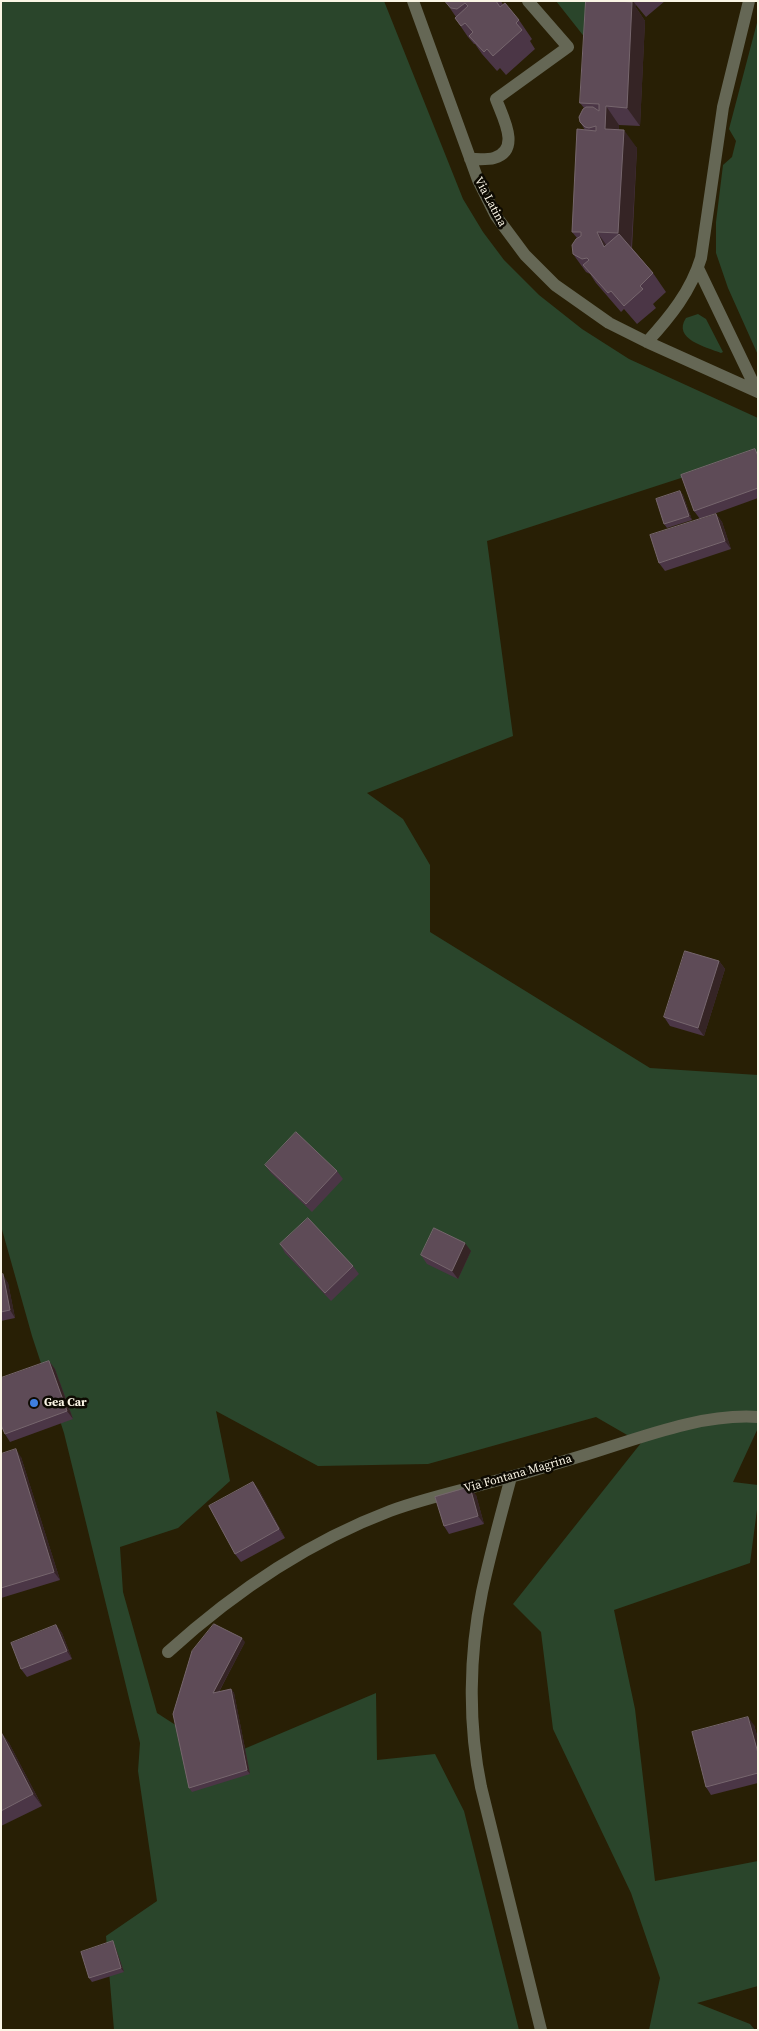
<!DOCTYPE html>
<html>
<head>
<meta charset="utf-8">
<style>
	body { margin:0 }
	#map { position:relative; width:759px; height:2031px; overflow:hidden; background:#281f05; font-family:"Source Serif 4",serif }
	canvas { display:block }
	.frame { position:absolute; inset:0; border:2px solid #faf5e5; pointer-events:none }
</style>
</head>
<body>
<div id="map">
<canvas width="759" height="2031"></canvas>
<div class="frame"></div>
</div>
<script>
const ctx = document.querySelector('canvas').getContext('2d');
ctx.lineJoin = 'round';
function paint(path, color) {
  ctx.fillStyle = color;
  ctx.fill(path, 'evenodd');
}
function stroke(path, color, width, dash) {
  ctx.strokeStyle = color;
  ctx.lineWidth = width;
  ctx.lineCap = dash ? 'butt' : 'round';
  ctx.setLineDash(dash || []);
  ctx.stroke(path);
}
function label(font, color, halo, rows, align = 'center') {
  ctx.font = font + ' "Source Serif 4",serif';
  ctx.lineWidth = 5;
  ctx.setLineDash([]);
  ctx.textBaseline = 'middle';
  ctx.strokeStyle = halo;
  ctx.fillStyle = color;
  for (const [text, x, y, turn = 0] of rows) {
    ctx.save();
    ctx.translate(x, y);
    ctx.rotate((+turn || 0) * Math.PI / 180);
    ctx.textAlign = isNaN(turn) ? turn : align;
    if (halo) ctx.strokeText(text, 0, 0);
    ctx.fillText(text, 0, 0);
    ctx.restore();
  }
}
const green = new Path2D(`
	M1,1H384L463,199L483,232L504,260L539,295L582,329L629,359L758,418V453L487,541L513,736L367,793L403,819L430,865V932L650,1068L758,1075V1428L733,1482L758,1485V1502L750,1563L614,1610L635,1709L655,1881L758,1861V1986L697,2003L750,2024L755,2030H649L660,1978L631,1893L553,1729L541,1632L513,1604L641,1443L596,1417L428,1464L318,1466L216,1411L230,1481L178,1528L120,1547L123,1592L157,1713L225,1757L376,1693L377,1760L435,1754L464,1811L519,2030H114L106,1936L157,1901L138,1771L140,1743L64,1433L32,1336L1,1226Z
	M556,1H600L586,39Z
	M758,19V355L728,288L716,253V222L723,165L732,157L736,141L729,129Z
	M698,314L706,319L723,352L721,353C706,347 672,339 686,318Z`);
const minor = new Path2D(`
	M413,1L478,180L496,216L525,255L555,285L609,323L647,342L758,392
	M470,159C477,159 487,160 494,158C522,150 502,116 496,99L568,47L528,1
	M698,268L757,391
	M647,342C670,317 691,291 701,258L723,107L749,1
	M511,1477C501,1515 490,1554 482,1592C469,1655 468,1724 481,1787L541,2030
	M168,1652C233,1593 308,1542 390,1511C417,1501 445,1494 473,1487C508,1478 543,1468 578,1457C635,1440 699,1413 758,1417`);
const wall = new Path2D(`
	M445,1H501L503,5L519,20L532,39L530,41L535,49L506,75L500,68L497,71L482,54L475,44H474L468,37L455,18L456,17Z
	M586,1H665L646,17L636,5L635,6L645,21L640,126L619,125V130L637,148L632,248L653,273L666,292L653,304L656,308L637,324L624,309L621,312L596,283L590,274L586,272L573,254L577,238L572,232L585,130L580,122L584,108L580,103Z
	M758,452V498L700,519L694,511Z
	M680,491L683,495L692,520L667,528L664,524Z
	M716,514L722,522L731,549L665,571L659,563Z
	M719,961L725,969L704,1036L670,1026L664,1017Z
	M265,1165L337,1171L343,1179L312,1212L271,1173Z
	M280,1244L353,1266L359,1274L331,1301L285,1253Z
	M471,1251L458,1279L427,1264L421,1255Z
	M1,1275L8,1283L15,1318L1,1321Z
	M49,1361L55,1369L73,1419L10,1442L5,1434Z
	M1,1454L21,1457L60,1580L1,1598Z
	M253,1482L259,1490L285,1538L241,1562L235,1554Z
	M476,1495L484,1524L449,1534L444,1526Z
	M56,1625L62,1633L72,1659L27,1677L21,1669Z
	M245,1642L219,1692L231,1689L234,1693L250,1774L192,1792L189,1788L173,1714Z
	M754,1725L758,1739V1783L711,1795L706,1787Z
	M1,1732L9,1743L42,1806L1,1826Z
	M115,1946L124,1972L92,1982L89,1978Z`);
const shadedWall = new Path2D(`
	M617,1H633L636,5L635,6L645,21L640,126L627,108Z
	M606,106L619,125L618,148L605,129Z
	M624,130L637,148L631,251L618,233Z
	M597,232L610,250L604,247Z
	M680,491L683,495L692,520L689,516Z
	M716,514L722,522L731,549L725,541Z
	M719,961L725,969L704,1036L698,1028Z
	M465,1243L471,1251L458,1279L452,1271Z
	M3,1274L8,1283L15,1318L10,1310Z
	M49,1361L55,1369L73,1419L67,1411Z
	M16,1449L21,1457L60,1580L54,1572Z
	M253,1482L259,1490L285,1538L279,1529Z
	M470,1487L476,1495L484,1524L478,1516Z
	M56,1625L62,1633L72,1659L67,1651Z
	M242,1638L245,1642L216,1697L213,1693Z
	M231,1689L234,1693L250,1774L247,1770Z
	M748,1717L754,1725L758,1739V1753Z
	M1,1732L9,1743L42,1806L33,1794Z
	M113,1941L115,1946L124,1972L121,1968Z`);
const building = new Path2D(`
	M445,1H496L500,7L505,3L519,20L516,23L522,30L493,56L487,49L484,52L469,36L473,32L465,23L461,26L455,18L468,6L465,3L457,9L451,8Z
	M586,1H617L632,2L627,108L606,106L605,129L624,130L618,233L597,232L604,247L619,234L653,273L640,286L643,289L624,306L611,291L608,293L583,265L589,260L587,258L582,259L573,254L572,245L576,239L581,236V232H572L577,129L596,131V126L589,128L585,127L580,122L579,117L583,109L586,107H593L599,111V104L580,103Z
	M755,449L758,456V488L694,511L681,475Z
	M680,491L689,516L664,524L656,499Z
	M716,514L725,541L659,563L650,535Z
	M685,951L719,961L698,1028L664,1017Z
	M296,1132L337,1171L306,1204L265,1165Z
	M308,1218L353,1266L325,1293L280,1244Z
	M434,1228L465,1243L452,1271L421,1255Z
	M3,1274L10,1310L1,1312V1275Z
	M49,1361L67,1411L5,1434L1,1425V1378Z
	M16,1449L54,1572L1,1588V1454Z
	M253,1482L279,1529L235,1554L209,1506Z
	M470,1487L478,1516L444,1526L435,1497Z
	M214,1624L242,1638L213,1693L231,1689L247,1770L189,1788L173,1714L192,1651Z
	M56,1625L67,1651L21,1669L11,1643Z
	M748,1717L758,1753V1773L706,1787L692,1732Z
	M1,1732L33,1794L1,1811Z
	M113,1941L121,1968L89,1978L81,1952Z`);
const markers = [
	[34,1403,5,"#3f7fe0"]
];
const streetNames = [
	["Via Latina",490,202,62],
	["Via Fontana Magrina",518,1474,-16]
];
const poiNames = [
	["Gea Car",44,1403]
];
paint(green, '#2a452b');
stroke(minor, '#656755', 12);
paint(wall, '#4b3646');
paint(shadedWall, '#352425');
paint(building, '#5e4b57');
stroke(building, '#76666d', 1);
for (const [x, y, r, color] of markers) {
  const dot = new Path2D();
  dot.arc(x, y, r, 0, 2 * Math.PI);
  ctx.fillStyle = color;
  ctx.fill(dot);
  stroke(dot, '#0d0a02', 2);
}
label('12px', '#faf5e5', '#0d0a02', streetNames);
label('bold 12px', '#faf5e5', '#0d0a02', poiNames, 'left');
</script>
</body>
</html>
